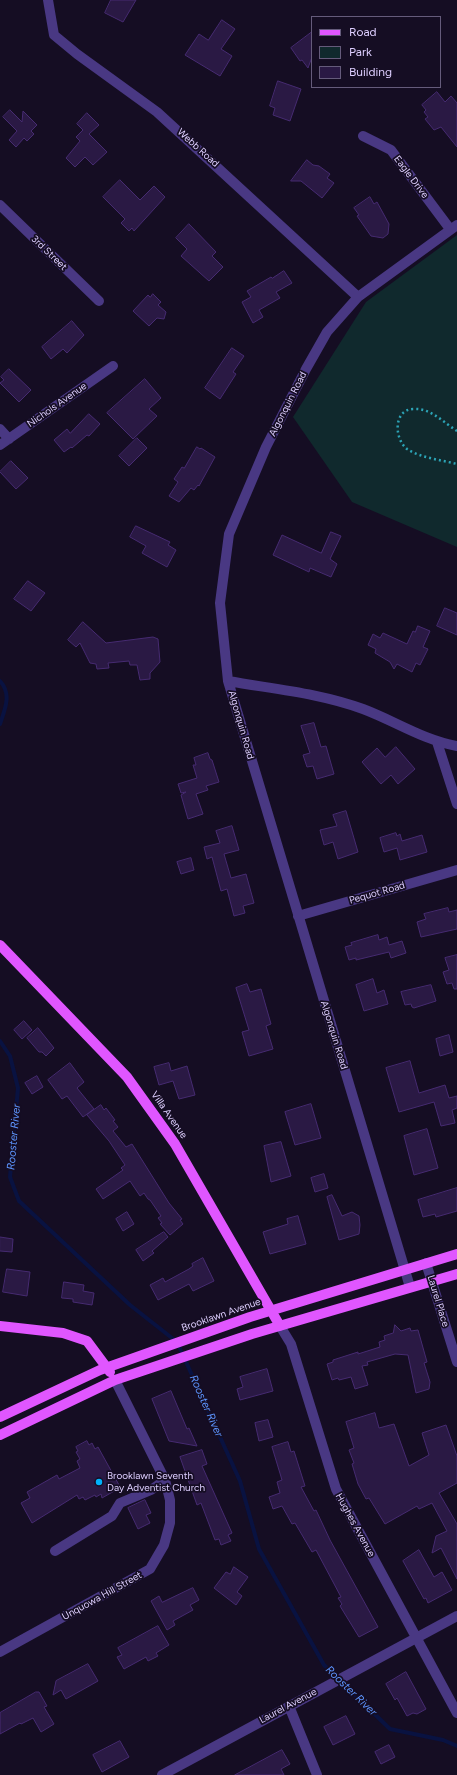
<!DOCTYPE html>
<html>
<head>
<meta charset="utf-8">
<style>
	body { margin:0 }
	#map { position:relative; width:457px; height:1775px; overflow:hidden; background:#150d23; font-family:Figtree,sans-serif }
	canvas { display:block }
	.legend { position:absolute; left:311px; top:16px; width:130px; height:72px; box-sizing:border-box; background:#150d23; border:1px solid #655b7b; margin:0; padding:5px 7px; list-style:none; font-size:12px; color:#decfff }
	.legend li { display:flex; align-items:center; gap:8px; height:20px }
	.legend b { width:20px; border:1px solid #655b7b }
</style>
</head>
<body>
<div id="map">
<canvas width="457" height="1775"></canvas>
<ul class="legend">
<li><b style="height:5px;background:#e056ff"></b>Road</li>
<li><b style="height:11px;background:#10292d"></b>Park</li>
<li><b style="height:11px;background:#2a1944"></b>Building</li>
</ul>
</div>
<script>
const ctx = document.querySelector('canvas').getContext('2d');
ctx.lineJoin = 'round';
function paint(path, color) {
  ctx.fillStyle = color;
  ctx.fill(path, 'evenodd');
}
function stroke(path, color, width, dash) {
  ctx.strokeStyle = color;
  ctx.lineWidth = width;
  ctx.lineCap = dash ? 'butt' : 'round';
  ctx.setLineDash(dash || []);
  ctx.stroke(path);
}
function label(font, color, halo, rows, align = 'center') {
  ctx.font = font + ' Figtree,sans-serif';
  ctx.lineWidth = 3.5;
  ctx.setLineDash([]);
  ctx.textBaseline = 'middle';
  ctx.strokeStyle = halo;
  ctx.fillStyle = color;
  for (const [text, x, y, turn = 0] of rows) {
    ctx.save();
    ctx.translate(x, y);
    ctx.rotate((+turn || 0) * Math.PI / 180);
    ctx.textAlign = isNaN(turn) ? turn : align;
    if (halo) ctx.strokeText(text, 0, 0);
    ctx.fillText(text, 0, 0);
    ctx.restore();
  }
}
const green = new Path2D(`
	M457,235V547L352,502L293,417L366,302Z`);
const stream = new Path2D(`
	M0,681C12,694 5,709 0,724
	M0,1041L10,1056L18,1088L10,1177L19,1201L130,1305L177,1342L240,1481L259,1549L324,1665L390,1729L443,1740L457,1746`);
const building = new Path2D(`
	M111,0H136L123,22L105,13Z
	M222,20L235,29L221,49L232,56L220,76L185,55L199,34L208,40Z
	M312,32V57L308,68L302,60L300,61L291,48Z
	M278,81L301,89L290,121L273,115L275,108L270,106Z
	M437,92L445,102L451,96L457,103V147L441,127L434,130L425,119L428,117L424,112L426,110L422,105Z
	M10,110L22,122L23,111L37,125L31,131L34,134L27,141L24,138L16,147L9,140L17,131L3,117Z
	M87,113L99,125L89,134L107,152L93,165L85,157L75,167L66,158L80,141L76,137L83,130L77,124Z
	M307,160L313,165L319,166L330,174L327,178L334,183L322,198L301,181H291Z
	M120,180L140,200L154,186L165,197L134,231L132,228L129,231L121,223L125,219L103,197Z
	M370,197L374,204L377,202L389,224L388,234L383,238L371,236L357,216L359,215L354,208Z
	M189,224L216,252L212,256L223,267L209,281L181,256L187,249L176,238Z
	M284,271L292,283L276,292L280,298L259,310L263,317L253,323L242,302L251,297L247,291L271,277L272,278Z
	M153,294L161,302L158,305L166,312L164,319L157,318L149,326L133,311L148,295L150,297Z
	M72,321L84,335L67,353L63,349L51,359L42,347Z
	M232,348L244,356L233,372L236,374L220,399L205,388Z
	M9,369L31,390L19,402L0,383L4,380L1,377Z
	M145,379L161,398L149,409L157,416L133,439L107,413Z
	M89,414L100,424L89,436L87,435L72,448L71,447L64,452L54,440L67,429L70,433Z
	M137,438L147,448L129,466L119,456Z
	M197,447L200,449L201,448L215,457L199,486L198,485L194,490L191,488L179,502L169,496L178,482L174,479L182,467L184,468Z
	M11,461L28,478L16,489L0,472Z
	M136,526L170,542L168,545L176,550L167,567L142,553L146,546L130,537Z
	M331,532L341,536L330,559L337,564L331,577L310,568L309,572L273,555L282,535L321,553Z
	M28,581L45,593L31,611L14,599Z
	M445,608L457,613V635L437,626Z
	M83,622L106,643L153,637L158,639L160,662L150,673V679L140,680L137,665H130L129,661L108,663L109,668L97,669L96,664L90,663L80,643L76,647L68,640Z
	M418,626L430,631L423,647L428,649L420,665L416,663L412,672L397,664L394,669L390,662L375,653L376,649L368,645L373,634L380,638L383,633L407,644L413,631L415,632Z
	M314,723L321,747L326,746L334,774L317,779L313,766L307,767L303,755L310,753L301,726Z
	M396,747L415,769L398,784L391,775L381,784L362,762L377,748L385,757Z
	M208,753L210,759L212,760L219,782L206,786L208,790L196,794L203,814L188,819L181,795L186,792L181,793L178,784L197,778L193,765H196L194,758Z
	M346,811L358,852L338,859L333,842L324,845L320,830L337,826L333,815Z
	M232,826L239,850L224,854L231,878L246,874L254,903L243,906L245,913L234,916L227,889L221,891L212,857L207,859L204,847L220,843L216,831Z
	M396,833L397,836L400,834L402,841L422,835L427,852L400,860L397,848L384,852L380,838Z
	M191,858L194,870L181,874L177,862Z
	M448,908L449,912L457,910V929L421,937L417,922L426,919L424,914Z
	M378,935L379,940L387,937L389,945L402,941L406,953L391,958L389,952L356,960V958L349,960L345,947L352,945L351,943Z
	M457,955V989H454L452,983L447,984L443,972L449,970L445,958Z
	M373,979L377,993L384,990L388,1004L364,1011L356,985Z
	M247,984L250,992L261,989L271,1024L266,1026L273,1049L249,1056L242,1032L249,1030L236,988Z
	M431,985L436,1001L414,1008L412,1007L411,1004L405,1005L401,992Z
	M24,1021L32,1030L22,1039L14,1030Z
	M38,1028L54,1048L46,1056L42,1052H39L27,1038Z
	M449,1035L453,1052L440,1056L436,1039Z
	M410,1061L419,1093L445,1085L449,1098L457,1096V1108L452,1110L455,1123L441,1126L434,1102L399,1112L386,1068Z
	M70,1063L84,1082L77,1088L94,1109L83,1117L67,1096L62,1099L48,1080Z
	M169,1063L171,1071L187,1066L195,1095L179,1099L173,1081L159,1085L154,1067Z
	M37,1076L43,1087L32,1094L25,1083Z
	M311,1104L321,1138L295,1145L285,1112Z
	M101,1105L104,1110L106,1108L115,1120L113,1121L118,1127L113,1131L126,1147L132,1144L169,1203L182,1219L180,1220L183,1224L170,1235L160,1224L162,1223L158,1218L161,1216L150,1200L148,1199L144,1193L140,1196L130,1181L103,1199L96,1189L123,1170L121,1168L125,1165L109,1141L87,1115Z
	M427,1129L438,1168L414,1175L404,1136Z
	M281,1142L291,1176L271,1182L264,1146Z
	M324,1174L328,1188L315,1192L311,1178Z
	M457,1188V1211L436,1217L435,1214L423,1217L418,1200Z
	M332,1195L342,1216L352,1212L359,1216L360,1225L359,1234L339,1240L327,1197Z
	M127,1212L134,1224L123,1231L116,1219Z
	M298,1216L306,1244L270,1254L263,1232L288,1224L287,1219Z
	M164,1232L168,1237L152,1251L154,1253L143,1261L136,1250Z
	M0,1237L13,1239L12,1252L0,1251Z
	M203,1258L214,1281L193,1291L189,1284L158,1300L150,1285L163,1278L165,1282L189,1269L193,1266L192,1264Z
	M7,1269L30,1272L27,1296L3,1292Z
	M64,1282L84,1285L83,1291L94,1293L92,1305L73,1302V1299L62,1298Z
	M395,1325L401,1331L410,1328L411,1331L418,1330L427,1362L424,1363L430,1382L429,1389L416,1393L408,1355L395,1354L367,1362L368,1365L362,1366L368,1385L355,1389L351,1377L339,1380L338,1378L332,1380L327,1364L333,1362V1360L358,1352V1354L380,1347L379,1342L385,1340L384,1336L393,1333Z
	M267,1369L273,1391L240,1400L237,1389L243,1387L240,1377Z
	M171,1391L187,1429L189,1428L197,1446L169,1441L152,1399Z
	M375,1413L379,1428L394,1424L409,1466L429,1455L422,1433L446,1425L457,1456V1483L439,1493L457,1524V1579L441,1548L432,1553L436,1536L447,1531L432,1503L419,1509L417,1506L385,1524L369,1498L366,1499L358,1484L352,1464L354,1463L349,1450L354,1448L346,1422Z
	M268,1420L273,1437L259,1441L255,1423Z
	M87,1441L89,1445L92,1443L95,1449L98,1447L119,1485L115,1487L116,1490L102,1498L101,1494L96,1497L95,1495L85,1500L83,1497L79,1499L77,1495L32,1523L21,1503L30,1498L27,1492L57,1475L59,1479L80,1468L77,1461L80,1459L76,1452L78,1451L76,1447Z
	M288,1442L291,1452L294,1451L305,1486L301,1487L314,1511L316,1510L330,1540L378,1627L359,1637L340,1606L342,1604L338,1598L341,1597L316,1550L312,1552L295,1523L292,1524L282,1506L273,1509L269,1497L280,1493L277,1482L282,1480L272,1447Z
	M202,1450L207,1464L202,1466L232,1533L228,1535L231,1541L221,1545L219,1539L215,1540L201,1503L197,1505L180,1457Z
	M145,1500L151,1513L146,1515L150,1523L138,1529L128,1508Z
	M419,1550L434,1577L442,1572L452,1590L428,1603L426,1598L424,1599L403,1561Z
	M234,1567L248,1577L237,1592L242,1596L236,1605L214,1588L226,1572L230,1574Z
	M193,1588L199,1600L190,1605L193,1610L173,1621L175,1625L167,1630L151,1601L159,1596L162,1602Z
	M158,1626L169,1645L156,1653L158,1656L148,1661L146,1657L124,1669L117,1657L122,1655L118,1648Z
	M88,1664L98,1681L66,1699L61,1690L53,1695L56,1681Z
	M406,1672L426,1709L417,1714L413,1713L407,1716L397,1698L395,1700L386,1684Z
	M36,1692H39L47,1706L44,1707L54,1724L41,1732L33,1718L21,1724L20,1723L0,1734V1713Z
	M346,1716L355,1734L333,1745L324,1727Z
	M120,1741L129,1757L102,1772L93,1755Z
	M389,1745L395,1757L381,1764L375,1752Z
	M282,1750L290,1764L281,1769L284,1775H235Z`);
const path = new Path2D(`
	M457,431C444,423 431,408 414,409C393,409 394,439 407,449C421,458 441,460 457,464`);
const minor = new Path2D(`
	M48,0L54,35L77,54L157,112L358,297
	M363,136L391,150L450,229
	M0,205L99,301
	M0,429L9,439
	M0,445L113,366
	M228,681C273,689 320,693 363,709C395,721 423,740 457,746
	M437,742L457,804
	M298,916L457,870
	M426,1263L457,1362
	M410,1287L228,681L220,603L229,534L266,447L306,369L327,332L358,297L457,225
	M280,1326L291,1344L336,1489L457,1713
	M55,1551L112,1516L120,1503L151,1490L165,1480
	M0,1652L150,1569L164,1545L170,1523V1500L165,1480L115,1380
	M289,1706L317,1775
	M162,1775L457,1616`);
const major = new Path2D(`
	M0,945L127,1077L175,1144L280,1326
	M0,1326L63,1333L87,1341L110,1372
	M0,1417L100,1370L250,1317L457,1254
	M0,1435L115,1380L252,1334L457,1274`);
const markers = [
	[99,1482,4,"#00b1fa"]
];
const streetNames = [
	["Webb Road",198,148,42],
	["Eagle Drive",411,177,53],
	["3rd Street",49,253,44],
	["Algonquin Road",288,404,-63],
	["Nichols Avenue",57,405,-35],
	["Algonquin Road",241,725,74],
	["Pequot Road",377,893,-16],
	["Algonquin Road",334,1035,73],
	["Villa Avenue",169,1115,55],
	["Laurel Place",438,1301,73],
	["Brooklawn Avenue",221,1315,-19],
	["Hughes Avenue",355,1525,61],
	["Unquowa Hill Street",102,1596,-29],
	["Laurel Avenue",288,1706,-28]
];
const poiNames = [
	["Brooklawn Seventh",107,1476],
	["Day Adventist Church",107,1488]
];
const waterNames = [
	["Rooster River",14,1137,-85],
	["Rooster River",206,1406,66],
	["Rooster River",351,1691,44]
];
paint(green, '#10292d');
stroke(stream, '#091241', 4);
paint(building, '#2a1944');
stroke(building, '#462b71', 1);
stroke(path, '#2ca4b6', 2.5, [2, 3]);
stroke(minor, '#493883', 10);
stroke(major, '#e056ff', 10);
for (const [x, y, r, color] of markers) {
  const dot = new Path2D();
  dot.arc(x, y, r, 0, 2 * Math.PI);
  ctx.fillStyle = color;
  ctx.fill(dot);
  stroke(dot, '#150d23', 1.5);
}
label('10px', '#decfff', '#150d23', streetNames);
label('10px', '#decfff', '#150d23', poiNames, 'left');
label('italic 11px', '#5d95ff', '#150d23', waterNames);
</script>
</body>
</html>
